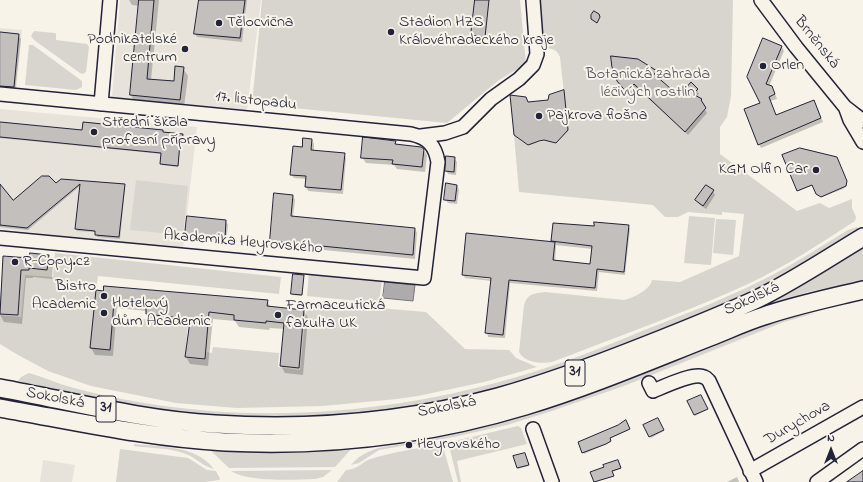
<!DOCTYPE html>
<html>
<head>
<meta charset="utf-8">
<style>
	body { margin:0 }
	#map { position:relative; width:863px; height:482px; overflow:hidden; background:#f7f3e8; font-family:"Indie Flower",sans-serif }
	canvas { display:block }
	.north { position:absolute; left:811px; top:430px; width:40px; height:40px; -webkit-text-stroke:3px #f7f3e8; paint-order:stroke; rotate:0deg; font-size:11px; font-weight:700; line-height:16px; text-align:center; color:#22223b }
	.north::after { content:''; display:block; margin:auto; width:14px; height:18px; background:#22223b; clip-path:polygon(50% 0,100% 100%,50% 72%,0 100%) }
</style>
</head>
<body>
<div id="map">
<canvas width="863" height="482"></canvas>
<div class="north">N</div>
</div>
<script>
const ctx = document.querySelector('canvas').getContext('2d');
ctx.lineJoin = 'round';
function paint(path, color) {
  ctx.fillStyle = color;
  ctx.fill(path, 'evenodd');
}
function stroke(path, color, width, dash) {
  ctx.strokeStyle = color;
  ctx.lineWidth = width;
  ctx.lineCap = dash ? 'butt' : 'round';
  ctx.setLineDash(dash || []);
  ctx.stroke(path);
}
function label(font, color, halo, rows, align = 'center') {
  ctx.font = font + ' "Indie Flower",sans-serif';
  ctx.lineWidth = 4;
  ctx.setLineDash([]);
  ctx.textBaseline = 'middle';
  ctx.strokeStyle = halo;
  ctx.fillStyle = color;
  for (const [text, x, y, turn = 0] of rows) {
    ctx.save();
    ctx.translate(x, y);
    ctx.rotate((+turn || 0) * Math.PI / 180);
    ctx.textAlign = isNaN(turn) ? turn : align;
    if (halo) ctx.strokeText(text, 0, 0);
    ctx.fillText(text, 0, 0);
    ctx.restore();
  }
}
const built = new Path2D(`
	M120,0H261L247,110L112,97Z
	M0,28L22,30L16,93L0,91Z
	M0,109L197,127L183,249L0,229Z
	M43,460L75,465L72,482H40Z`);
const green = new Path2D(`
	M262,0H520L526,64L499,80L447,123L252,104Z
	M538,0H733L731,96L727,117L720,127V154L797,211L820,203L829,208L852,199V208L856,217L855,221C821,243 785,267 748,284C684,313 617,337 552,362C541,364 525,363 519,352L524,305C527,294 534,293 545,292L624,300C633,298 650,290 652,280L680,282L739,256L744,214L722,212V215L688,212L678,217H665L653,205L519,192L514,135L528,145C539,141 545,140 556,143L568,130L560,57C556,48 550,48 542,48Z
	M34,31L55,33L56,34V40L87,44L89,47L86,72L83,74L80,73L34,40L31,36Z
	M29,45H33L82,81V87L76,90L25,85Z
	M136,180L188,186L183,235L130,230Z
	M689,216L715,218L711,265L684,263Z
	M716,219L736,220L733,255L713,253Z
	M857,227L861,230L834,247L750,295L594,359L484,394L409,409L305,419L210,417L113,402L18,381L21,377L29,373C44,377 58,384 74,388C118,400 165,407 210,411C318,419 426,405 530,373C570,361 608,345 647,329C690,312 733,296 774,274C799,261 823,245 848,230Z
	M863,245V281L808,292L770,305L768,302Z
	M55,253L281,277L279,294L98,276L96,290L112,324L142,327L143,319L188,324L185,358L205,360L207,352L212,353L213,347L279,353L278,367L300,370L306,313L308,302L426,312L465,349L509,350L512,353L516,358L537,367L484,382L418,396L397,399L323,406L237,408L176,403L91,386L48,371L18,355L0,344V315L21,317L25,275L53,277Z
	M309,271L382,279L379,303L307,296Z
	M816,313L784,322L624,386L549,412L507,425L454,437L379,450L359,463L351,465C370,442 400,447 426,440L760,325L787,318Z
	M518,426L521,428L527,444L457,461L461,482H458L450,450V442Z
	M134,444C161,447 196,445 214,469C202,466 194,456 183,453C169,448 149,448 134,446Z
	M436,445L441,447L444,450L453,482H337L346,470C360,469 361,462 371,459C392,452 415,449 436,445Z
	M354,446L335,467L229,468L208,448Z
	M120,449L188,458L207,470L216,471L220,479L219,480L205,482H116Z
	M332,470L323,477L315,479C292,480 248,482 231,471Z`);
const water = new Path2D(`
	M385,282L415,285L413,301L383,298Z`);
const shadow = new Path2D(`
	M129,0H159L151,80L174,82L183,68L188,76L184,107L135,103L131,95L140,6L132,5Z
	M200,0H247L242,42L197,37L195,33Z
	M0,33L18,35L21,39L15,91H0Z
	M763,39L782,47L784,51L769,86L774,91L777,99L770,101L776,116L814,101L823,122L761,148L759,144Z
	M638,60L657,72L659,76L657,78L679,98L697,90L699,94L696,97L701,100L703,103L702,105L707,113L688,135L637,88L629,96L621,85Z
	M564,92L568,131L556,143L545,141H540L530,145L515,134L528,103L549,101Z
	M0,123L83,131L163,133L183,135V144H180L178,167L162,165V154L0,138Z
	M312,140L314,144V151L344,154L346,158L343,194L308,191L306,187V179L294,178L291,174L303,148Z
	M395,141L397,146L423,149L427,155L425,172L397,169L394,165L366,163L362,157Z
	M784,156L836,158L847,183V186L843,189L822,197L817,195L813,185L799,191Z
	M454,158L457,162L456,175L448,174L446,170Z
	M61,180L124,185L125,187L120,239L97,237L96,232L77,231L76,229L80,186L28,230L0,227V186L13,201L56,184Z
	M457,185L459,190L457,204L448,203L445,199Z
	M713,191L715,195L706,209L699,204L697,200Z
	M293,196L295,200L293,217L415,229L417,233L415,259L273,245L271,241Z
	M188,217L226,221L228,225L226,243L189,239L186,235Z
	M595,223L628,226L630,229L625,275L599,272L597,291L510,283L505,338L488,337L487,333L492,281L465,278L464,276L496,280V278L463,274V276V275L467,234L553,243L554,224L595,228ZM555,245L593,249L591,265L555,262L556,246Z
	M48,256L53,265L52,279L33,277V278H26L22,324L4,322L0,315V301L4,257L30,259Z
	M303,276L302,296L292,295V294Z
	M97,291L267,301L271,308L304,311L308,318L303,375L285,373L281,366L285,329L270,328L269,330L239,327L235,321L213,319L208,366L190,364L186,357L190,327L186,326L184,324L151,321L147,314V311L117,308L113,356L95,355L91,348Z
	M701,396L707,410L695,416L689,402Z
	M658,419L664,431L651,438L645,425Z
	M626,422L629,430L609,439L611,442L584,454L579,443Z
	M525,455L528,466L518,469L515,456Z
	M618,461L621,469L612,472L605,468Z
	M737,477L739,482H727Z`);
const building = new Path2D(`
	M139,0H154L147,79L174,81L175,66L184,67L180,100L130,95Z
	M199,0H245L240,38L194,34Z
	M475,0H489L485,37L471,35Z
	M594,11L599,14L600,17L597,23L591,19V15Z
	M0,32L19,34L14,87L0,86Z
	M763,38L782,46L766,84L772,86L775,94L769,97L776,115L814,100L821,118L758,145L744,109L760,103L747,77Z
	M611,56L638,59L657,71L654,74L679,96L691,82L698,89L693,94L702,99L701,100L706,108L685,132L634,84L627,93L617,81L612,67Z
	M564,90L568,130L556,143L544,140L539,141L528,145L514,135L510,95L526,97L528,102L548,100L549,95Z
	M0,122L82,130L83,122L163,130V132L183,134L182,143H180L178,166L160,164L161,153L0,137Z
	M363,137L396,141L395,144L421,147L424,149L422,167L392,164L393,160L361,158Z
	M303,138L312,139L311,150L345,153L341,190L305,187L306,176L290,175L293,146L302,147Z
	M800,148L837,157L847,181L846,186L821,197L816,194L812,185L797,191L782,155Z
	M446,156L455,157L454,172L445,171Z
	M42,176H49L56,183L61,179L125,184L119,237L95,235V231L75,229L80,184L27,228L0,225V184L13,200Z
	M446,183L457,185L455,201L444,200Z
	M706,185L714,190L703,206L695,200Z
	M274,193L293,195L291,216L415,228L413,255L270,241Z
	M187,216L226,220L225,239L185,235Z
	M594,222L629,225L624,272L597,269L595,288L509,280L503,335L485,333L491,278L462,275L466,233L555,242L553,260L590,264L592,246L551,241L553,223L594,226Z
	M30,253L49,255L47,270L29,268V270H21L18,315L0,314L3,256L29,258Z
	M293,274L304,275L302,295L291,294Z
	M104,286L268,300L267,306L304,310L299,368L280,366L284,323L266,321V323L234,320V315L209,312L205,359L185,357L190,321L181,320V318L146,314V305L114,302L110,350L90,348L96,290L103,291Z
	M701,395L708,409L694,415L687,401Z
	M658,418L664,430L649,437L643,425Z
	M626,420L630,429L610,438L611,441L606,444L582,453L578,442L618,425Z
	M525,453L529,465L517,468L513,456Z
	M618,460L621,468L612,471L614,476L594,482L590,472L604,467L603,465Z
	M863,471V482H847Z`);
const minor = new Path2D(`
	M761,0L796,47L845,107L863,121
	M0,94L411,134C428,138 435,145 438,162L424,278L0,238
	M101,104L110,0
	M846,109L850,120L863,142
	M421,136L445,133L463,127L491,99L519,79L533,65L537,54L533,0
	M649,383L653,391C663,387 694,372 704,377C707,378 707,379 709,381L756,482
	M533,429L552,482
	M750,471L863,407
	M817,482L863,449`);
const major = new Path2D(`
	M0,388C71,401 142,420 215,424C310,430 406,422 498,397C548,383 596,365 644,346C682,331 720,316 757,299C794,281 828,258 863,237
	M0,408C74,421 149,438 225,442C326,447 429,435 525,406C588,387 649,361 710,337C728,330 745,322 764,316C796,305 830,298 863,290`);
const markers = [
	[219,23,4,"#22223b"],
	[391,32,4,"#22223b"],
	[185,49,4,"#22223b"],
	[763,66,4,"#22223b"],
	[539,116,4,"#22223b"],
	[94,132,4,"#22223b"],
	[816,170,4,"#22223b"],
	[15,262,4,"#22223b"],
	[104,296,4,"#22223b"],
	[104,313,4,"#22223b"],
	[278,315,4,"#22223b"],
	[409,445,4,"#22223b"]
];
const shields = [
	[575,373,20],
	[106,409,20]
];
const shieldNames = [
	["31",575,373],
	["31",106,409]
];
const poiNames = [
	["Tělocvična",227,23],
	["Stadion HZS",399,23],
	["Královéhradeckého kraje",399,41],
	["Podnikatelské",177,40,"right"],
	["centrum",177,58,"right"],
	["Orlen",771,66],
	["Pajkrova flošna",547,116],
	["Střední škola",102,123],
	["profesní přípravy",102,141],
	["KGM Olfin Car",808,170,"right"],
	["R-Copy.cz",23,262],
	["Bistro",96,287,"right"],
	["Academic",96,305,"right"],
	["Hotelový",112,304],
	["dům Academic",112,322],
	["Farmaceutická",286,306],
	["fakulta UK",286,324],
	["Heyrovského",417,445]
];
const streetNames = [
	["Brněnská",816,43,51],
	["17. listopadu",256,102,6],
	["Akademika Heyrovského",243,243,5],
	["Sokolská",752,300,-25],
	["Sokolská",55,399,11],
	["Sokolská",447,408,-11],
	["Durychova",798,424,-30]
];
const parkNames = [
	["Botanická zahrada",648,75],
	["léčivých rostlin",648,93]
];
paint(built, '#e7e3db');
paint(green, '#d8d5cf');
paint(water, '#aeabad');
stroke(water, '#76747f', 1);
paint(shadow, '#0003');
paint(building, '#c2bfbd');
stroke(building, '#22223b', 1);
stroke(minor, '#22223b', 16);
stroke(major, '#22223b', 20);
stroke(minor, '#f7f3e8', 13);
stroke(major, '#f7f3e8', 17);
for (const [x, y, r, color] of markers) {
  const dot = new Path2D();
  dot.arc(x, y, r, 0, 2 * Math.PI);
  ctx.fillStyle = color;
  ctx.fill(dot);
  stroke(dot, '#f7f3e8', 1.5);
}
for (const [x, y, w] of shields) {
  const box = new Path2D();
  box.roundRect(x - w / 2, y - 13, w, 26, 3);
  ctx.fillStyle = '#f7f3e8';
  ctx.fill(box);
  stroke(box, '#22223b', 1);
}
label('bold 15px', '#22223b', null, shieldNames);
label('16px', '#22223b', '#f7f3e8', poiNames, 'left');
label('16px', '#22223b', '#f7f3e8', streetNames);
label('16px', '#504f60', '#f7f3e8', parkNames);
</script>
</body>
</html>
